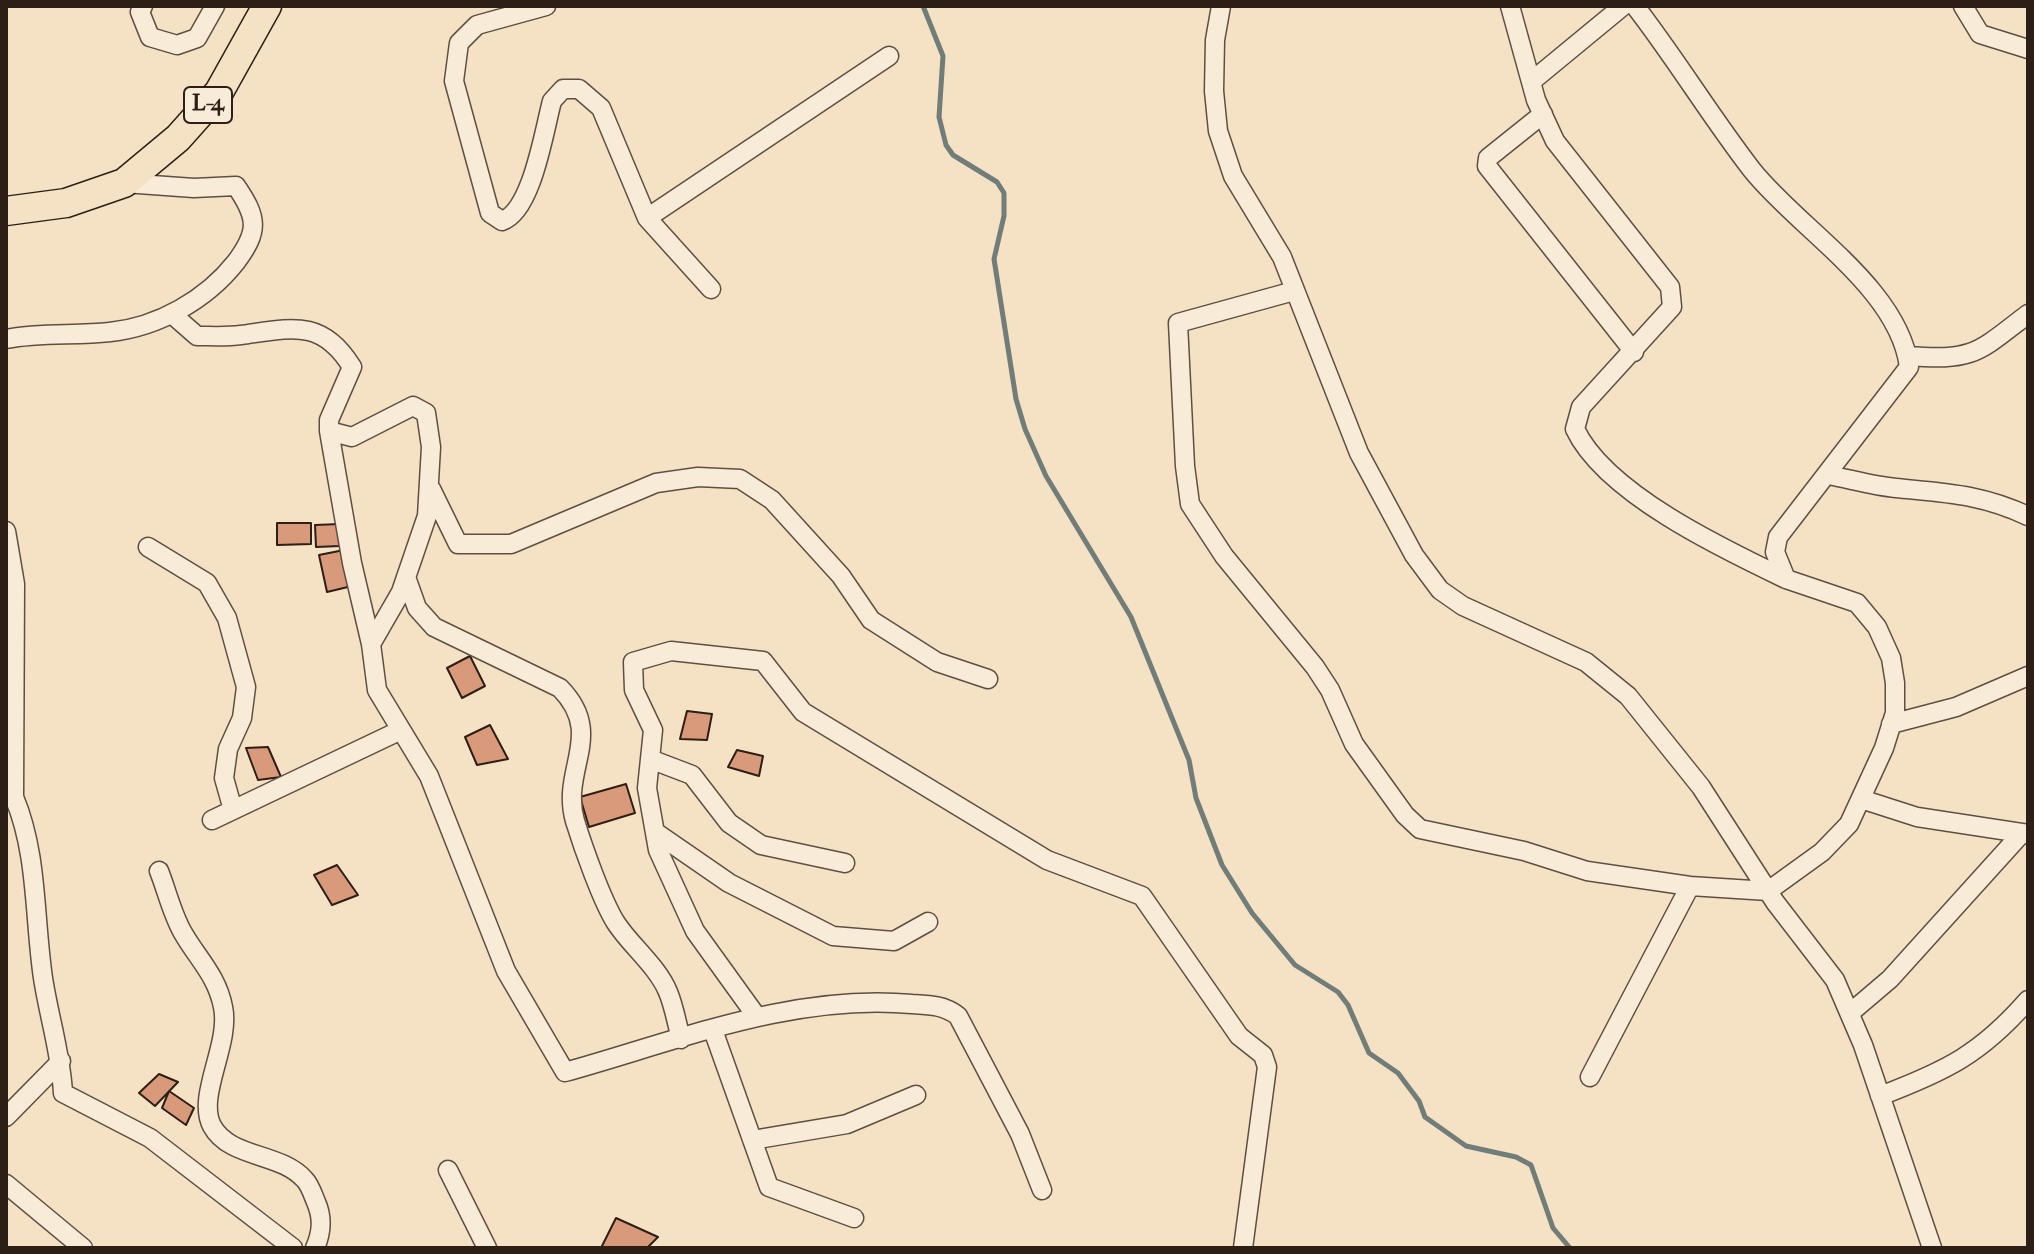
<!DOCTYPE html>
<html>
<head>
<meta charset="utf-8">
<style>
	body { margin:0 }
	#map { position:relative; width:2034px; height:1254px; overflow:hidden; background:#f5e1c4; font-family:"IM FELL French Canon",serif }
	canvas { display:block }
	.frame { position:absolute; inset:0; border:8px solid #2d1e16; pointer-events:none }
</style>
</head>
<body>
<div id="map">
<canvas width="2034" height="1254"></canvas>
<div class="frame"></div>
</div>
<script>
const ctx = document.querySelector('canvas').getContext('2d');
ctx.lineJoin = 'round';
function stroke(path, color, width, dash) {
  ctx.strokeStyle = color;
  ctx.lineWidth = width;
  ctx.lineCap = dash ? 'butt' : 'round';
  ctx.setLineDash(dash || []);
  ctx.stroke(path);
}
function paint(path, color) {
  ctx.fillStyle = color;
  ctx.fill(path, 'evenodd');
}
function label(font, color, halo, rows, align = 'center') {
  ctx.font = font + ' "IM FELL French Canon",serif';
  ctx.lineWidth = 6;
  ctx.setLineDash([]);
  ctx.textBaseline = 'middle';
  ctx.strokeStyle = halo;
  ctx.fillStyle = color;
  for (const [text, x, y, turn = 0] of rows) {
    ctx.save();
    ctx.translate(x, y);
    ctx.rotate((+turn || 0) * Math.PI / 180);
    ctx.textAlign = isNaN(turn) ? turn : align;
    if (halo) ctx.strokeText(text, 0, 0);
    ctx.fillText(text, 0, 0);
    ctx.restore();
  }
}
const stream = new Path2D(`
	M923,6L943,56L939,117L946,145L953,155L997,182L1004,193V216L994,259L1016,399L1025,429L1046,476L1131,617L1189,760L1196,798L1222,865L1252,913L1295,965L1338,992L1348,1005L1369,1053L1398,1073L1419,1101L1425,1117L1466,1146L1516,1157L1531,1165L1553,1228L1570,1248`);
const building = new Path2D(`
	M277,523H311V544L277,545Z
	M340,524V546L316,547L315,525Z
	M344,550L352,586L327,592L319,555Z
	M470,656L485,686L462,698L447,668Z
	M687,711L712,714L707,740L680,739Z
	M490,725L508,759L477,765L465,737Z
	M268,747L281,777L258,780L246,748Z
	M737,750L763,756L759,776L728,767Z
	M626,784L635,813L589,827L580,797Z
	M337,865L358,895L332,905L314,875Z
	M159,1074L178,1082L155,1106L139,1093Z
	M169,1091L194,1108L186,1125L162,1108Z
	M616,1218L658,1237L647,1248H601Z`);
const minor = new Path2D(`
	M143,6L140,12L150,37L177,45L197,38L215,6
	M546,6L477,25L459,43L454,81L490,213L502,221C532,211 544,131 552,101L563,89H579L601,108L647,218L711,289
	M1221,6L1215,40L1214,91L1218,131L1233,176L1282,257L1359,453L1414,555L1440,590L1463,606L1586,662L1628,696L1701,787L1775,902L1835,980L1863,1045L1932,1248
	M1510,6L1536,100L1555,141L1670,287L1672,307L1581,407L1575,429C1605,493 1723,549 1786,579
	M1963,6L1980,34L2028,49
	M1532,81L1623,6
	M1543,114L1488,158L1487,166L1634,352
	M647,218L889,56
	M1294,291L1178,323L1185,466L1190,504L1224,556L1315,667L1330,690L1354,744L1405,815L1420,829L1524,851L1587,871L1690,886L1768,891L1822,852L1849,824L1884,748L1895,713V683L1891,658L1877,627L1857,603L1786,579L1775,552L1778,537L1909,367C1899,288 1799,229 1752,170C1711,117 1676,59 1635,6
	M173,315L197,336C211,336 227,337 241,335C291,328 322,318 352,367L329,420V431L352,437L413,406L426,413L431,447L427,516L401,592L371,644L377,690L429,776L506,971L565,1072C677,1041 793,993 912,1004C929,1005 944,1005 958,1016L1020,1134L1042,1190
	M6,339C41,332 75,336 110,332C158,327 206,300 236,262C259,231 258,218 236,186L194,188L124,183
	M1908,356C1974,361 1977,353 2028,314
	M329,431L352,563L371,644
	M1828,475C1850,479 1873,486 1896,488C1946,493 1981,494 2028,516
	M431,489L458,544H511L656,483L698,477L740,479L772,500L841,576L871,620L937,662L988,679
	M6,531L15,584L14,797C38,854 34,917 43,978C49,1017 61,1054 63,1093L150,1138L293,1248
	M148,547L207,583L227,618L246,687L242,718L228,749L224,778L233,810
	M406,577L417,608L434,627L560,688C606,735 560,769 575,821C583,847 602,901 616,923C631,946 658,967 668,992C674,1006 677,1024 681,1039
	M1891,724L1956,707L2028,676
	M650,759L692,775L729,823L761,845L845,863
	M1861,799L1917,817L2028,834
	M212,820L401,730
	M655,832L729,883L833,936L894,941L928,922
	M159,871C167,891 172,914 183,933C198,959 217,976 223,1007C231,1044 196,1096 212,1126C230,1159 281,1152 305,1180C310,1185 313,1195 316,1202C323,1218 322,1232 315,1248
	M1850,1013L1890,979L2022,833
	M757,1017L695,931L658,850L647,788L653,730L634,690L633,662L671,651L763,661L803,712L1047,860L1142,896L1239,1036L1263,1055L1267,1067L1243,1248
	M713,1030L769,1187L854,1218
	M1590,1077L1690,886
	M1880,1096C1946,1071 1981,1054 2028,1000
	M6,1117L61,1061
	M752,1140L847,1124L916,1095
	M448,1170L487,1248
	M6,1184L83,1248`);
const primary = new Path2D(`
	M6,211L66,203L124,183L178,138L219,92L267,6`);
const shields = [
	[208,105,48]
];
const shieldNames = [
	["L-4",208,105]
];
stroke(stream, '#717d79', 5);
paint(building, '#d89a7a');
stroke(building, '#2d1e16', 2);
stroke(minor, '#5f4f42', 21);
stroke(primary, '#2d1e16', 31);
stroke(minor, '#f8ecd9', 18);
stroke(primary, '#f5e1c4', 28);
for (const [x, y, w] of shields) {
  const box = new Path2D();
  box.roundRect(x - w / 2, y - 18, w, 36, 6);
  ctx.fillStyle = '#f8ecd9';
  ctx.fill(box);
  stroke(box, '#2d1e16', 2);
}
label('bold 22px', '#2d1e16', null, shieldNames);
</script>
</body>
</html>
